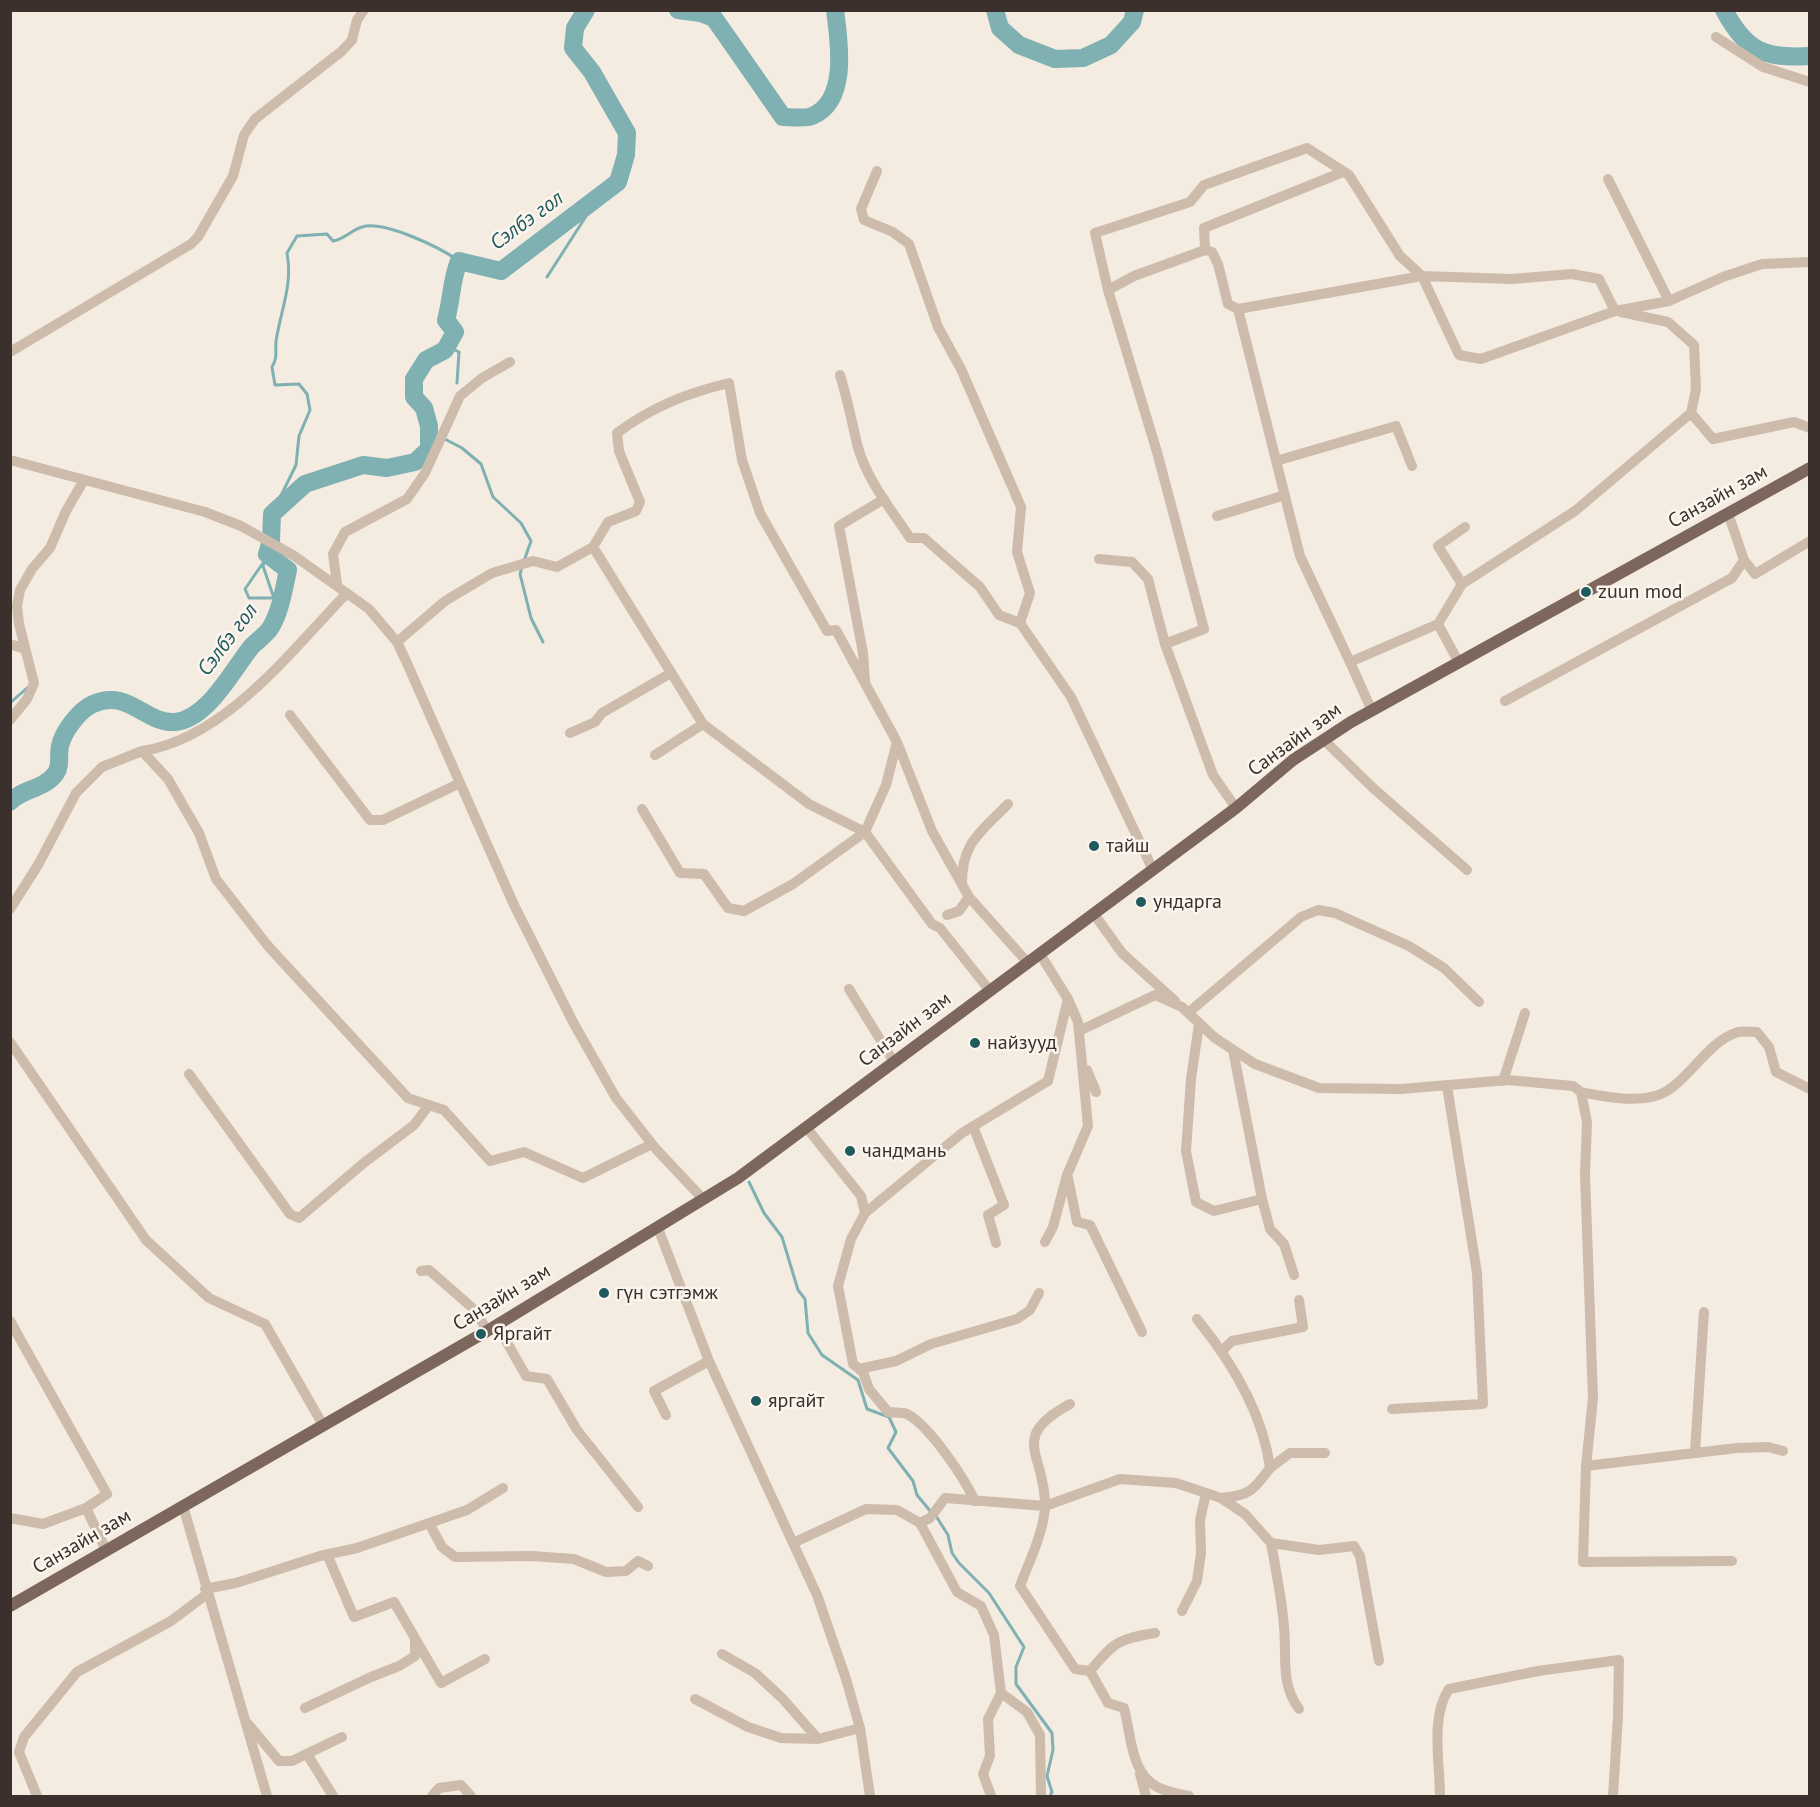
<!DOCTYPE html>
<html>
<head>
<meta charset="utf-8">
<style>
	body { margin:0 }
	#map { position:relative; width:1820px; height:1807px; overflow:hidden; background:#f4ebe1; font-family:"PT Sans",sans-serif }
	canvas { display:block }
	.frame { position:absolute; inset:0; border:12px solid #3b302b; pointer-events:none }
</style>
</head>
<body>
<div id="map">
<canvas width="1820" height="1807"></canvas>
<div class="frame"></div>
</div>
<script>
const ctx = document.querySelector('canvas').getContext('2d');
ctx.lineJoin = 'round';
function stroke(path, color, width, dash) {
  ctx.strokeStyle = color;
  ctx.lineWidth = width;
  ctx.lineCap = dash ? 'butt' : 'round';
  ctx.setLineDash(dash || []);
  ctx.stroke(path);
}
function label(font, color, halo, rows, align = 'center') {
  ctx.font = font + ' "PT Sans",sans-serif';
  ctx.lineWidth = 5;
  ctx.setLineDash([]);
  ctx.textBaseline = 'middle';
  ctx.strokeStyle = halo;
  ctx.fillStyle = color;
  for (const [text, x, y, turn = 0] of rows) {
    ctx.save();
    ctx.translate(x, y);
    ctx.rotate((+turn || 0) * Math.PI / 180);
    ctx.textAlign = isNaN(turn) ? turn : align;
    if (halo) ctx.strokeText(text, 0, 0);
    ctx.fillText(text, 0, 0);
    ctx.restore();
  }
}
const stream = new Path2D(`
	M547,277L599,196
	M447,346L459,352L457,383
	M429,426L441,437L462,448L481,464L493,497L521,523L531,541L524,561
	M272,514L296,465L299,436L310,410L307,394L299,384L275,385L272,367C278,357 275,352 276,341C281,309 293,285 287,253L297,236L327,234L333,241C345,239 351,230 362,227C384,220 441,248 459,261
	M267,554L263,566L278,610
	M265,560L245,589L249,598H274
	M522,567L520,574L531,618L543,642
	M10,703L27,688
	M749,1182L764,1213L782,1237L798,1290L805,1299L808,1333L822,1355L858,1380L867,1409L889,1417L896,1432L888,1448L913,1481L917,1495L931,1512
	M936,1516L948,1535L952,1553L959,1563L989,1593L1024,1647L1016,1667V1684L1052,1733L1053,1750L1047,1776L1052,1792L1050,1796`);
const river = new Path2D(`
	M678,10L701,13L714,18L783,117C791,117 805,119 812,116C849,101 839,41 835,10
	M995,10L1000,28L1019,45L1055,59L1083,58L1111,45L1132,22L1135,10
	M1724,10C1746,51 1764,59 1810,56
	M10,802C23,788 44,790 56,773C61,766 58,755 60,746C63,732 79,710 93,704C128,688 145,724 175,722C208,719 233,669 252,646C258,640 267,634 271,627C281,610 284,588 288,570L267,554L271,541L272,514L305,484L363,465L387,468L415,462L429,449V426L424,408L414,397V379L426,360L445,350L455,332L446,320C452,299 451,280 459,261L501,271L618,182L626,155L627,133L592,72L573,48L575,28L586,10`);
const minor = new Path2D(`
	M1716,37L1763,67L1810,82
	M877,171L861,209L864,220L893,232L909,244L938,327L961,369L1021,507L1017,552L1030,593L1020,623
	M1608,179L1669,301
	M1205,250L1212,252L1218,264L1228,304L1238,309L1422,276L1512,279L1572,274L1599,279L1615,311
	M1108,290L1134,276L1205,250L1204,228L1343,172
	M1238,309L1300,556L1350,662L1438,624
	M1621,312L1668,322L1694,345L1696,389L1691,413L1713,439L1794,422L1810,428
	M10,352L191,244L198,237L233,176L244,135L255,119L342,51L352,40L357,20L364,10
	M840,375C847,398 852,421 857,444C866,479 891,509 910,538H924L980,587L999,615L1020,623L1071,697L1153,870
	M10,460L205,512L241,526L293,555L369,609L397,642L406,661L514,905L573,1022L616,1098L656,1149L703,1199
	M1276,461L1396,426L1412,466
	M1217,516L1285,495
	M593,547L703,724L809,804L865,832L932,924L940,928L990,991
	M1099,559L1132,562L1148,579L1165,644L1213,775L1236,808
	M1744,560L1755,574L1810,541
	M337,584L333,554L345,532L407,499L425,473L460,396L482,378L510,362
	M1462,584L1438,546L1465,527
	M397,642L445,601L492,573L533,561L557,567L593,547L608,522L636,511L640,502L619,451L617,433C652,407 687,393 729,383L742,460L760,513L827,631L836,630L897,742L886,785L865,832L793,884L744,911L728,908L704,874L680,873L642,809
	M10,644L25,649
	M1165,644L1204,629L1157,452L1108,290L1095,233L1190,202L1204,185L1307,148L1349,175L1400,256L1422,276L1459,355L1481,359L1615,311L1669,301L1723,277L1762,264L1810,262
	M1350,662L1372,711
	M1459,663L1438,624L1462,584L1575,511L1691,413
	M865,680L863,653L839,526L884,499
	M1505,701L1732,578L1744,560L1728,513
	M290,715L370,820H383L460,783
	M10,720L27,699L34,683L19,624L17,606L20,590L32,569L50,548L66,511L84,480
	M570,733L595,722L602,713L671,673
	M1324,740L1373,788L1467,870
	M897,742L932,831L969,897L959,911L947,915
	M142,751C226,738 291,651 347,593
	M655,755L703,724
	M962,885C961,843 981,832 1008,804
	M969,897L1028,963
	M10,909L38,865L76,793L102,767L142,751L168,779L199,833L216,879L268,946L408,1098L444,1110L490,1161L524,1152L583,1178L652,1144
	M1094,914L1122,953L1175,1001
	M1040,954L1068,999L1078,1022L1088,1126L1067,1175L1053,1227L1045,1242
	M849,989L894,1062
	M1188,1013L1301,917L1318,910L1335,913L1409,946L1444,968L1479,1002
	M1199,1024L1191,1079L1186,1151L1196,1202L1214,1211L1262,1199L1233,1050
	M1079,1031L1155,995L1182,1007L1215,1038L1255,1064L1319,1088L1401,1089L1508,1080L1573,1086L1581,1092L1587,1122L1585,1174L1593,1398L1586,1466L1583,1562L1732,1561
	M10,1042L146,1240L209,1298L265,1324L323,1425
	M1087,1070L1096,1092
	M189,1074L290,1214L299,1218L365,1162L414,1125L429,1105
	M1503,1081L1525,1013
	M1581,1092C1606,1097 1644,1105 1667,1091C1692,1075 1709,1041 1738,1032C1743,1031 1751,1032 1757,1032L1769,1047L1776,1072L1810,1089
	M973,1126L1004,1205L988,1215L996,1243
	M806,1127L861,1196L865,1213L851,1239L838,1286L853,1364L863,1372L869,1389L888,1412C894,1413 902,1412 907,1414C930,1426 964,1478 975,1501
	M1068,1178L1077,1222L1090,1225L1142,1332
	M1262,1199L1270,1229L1284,1244L1294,1275
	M865,1213L962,1133L1048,1081L1068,999
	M658,1228L709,1361L817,1595L846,1679L860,1728L870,1796
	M421,1271L429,1270L476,1311L487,1331
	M1197,1319C1231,1361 1263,1413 1270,1468C1254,1490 1249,1496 1221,1498
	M10,1321L107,1494L86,1508L43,1524L10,1518
	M497,1325L526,1376L547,1379L577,1430L638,1507
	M1222,1351L1232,1341L1303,1327L1299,1300
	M859,1369L896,1361L931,1344L1017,1319L1030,1310L1039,1293
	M1070,1404C1007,1438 1046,1454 1045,1506C1044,1532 1029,1562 1020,1586L1075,1669L1090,1671L1108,1703L1124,1708C1130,1730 1131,1767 1150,1782C1160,1791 1177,1794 1189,1796
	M1392,1409L1483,1404L1477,1273L1447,1086
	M666,1415L654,1391L709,1361
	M1695,1452L1704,1312
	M1586,1466L1737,1448L1768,1447L1783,1451
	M1270,1468L1290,1453H1325
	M183,1506L267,1796
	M86,1508L106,1550
	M429,1523L442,1547L455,1557L531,1556L574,1559L606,1572L626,1571L638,1561L648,1566
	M920,1523L957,1592L981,1606L994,1635L1001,1693L1027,1712L1040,1735L1041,1796
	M793,1543L866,1509L897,1510L920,1523L930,1518L945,1498L1045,1506L1120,1479L1176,1483L1221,1498L1245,1514L1271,1543L1319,1550L1354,1546L1360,1556L1379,1661
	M1271,1543C1276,1571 1282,1599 1284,1627C1287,1657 1280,1683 1299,1709
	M327,1554L354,1617L394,1602L441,1683L485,1659
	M205,1589L236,1583L320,1556L357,1548L467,1510L503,1488
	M1182,1611L1197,1581L1201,1553L1200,1520L1206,1493
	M722,1654L755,1673L782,1698L818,1739L860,1728
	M1090,1671C1114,1642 1118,1639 1155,1633
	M695,1699L748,1727L781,1738L818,1739
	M305,1708L371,1677L399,1666L415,1656V1640
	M248,1724L279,1761H292L342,1737
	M307,1754L333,1796
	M1140,1774L1146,1796
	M37,1796L19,1752L24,1737L77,1672L171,1621L207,1594
	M432,1796L439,1788L461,1785L471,1796
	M991,1796L983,1774L990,1756L988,1719L1001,1693
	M1440,1796C1440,1763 1430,1717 1449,1689L1538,1671L1619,1660L1618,1716L1613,1796`);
const major = new Path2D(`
	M10,1606L487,1331L738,1178L1236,808L1293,760L1351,722L1810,468`);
const markers = [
	[1586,592,6,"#1f5a5e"],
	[1094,846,6,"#1f5a5e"],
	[1141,902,6,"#1f5a5e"],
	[975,1043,6,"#1f5a5e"],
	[850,1151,6,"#1f5a5e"],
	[604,1293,6,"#1f5a5e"],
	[481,1334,6,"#1f5a5e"],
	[756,1401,6,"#1f5a5e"]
];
const streetNames = [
	["Санзайн зам",1718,497,-29],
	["Санзайн зам",1295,740,-36],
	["Санзайн зам",905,1030,-37],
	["Санзайн зам",502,1298,-31],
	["Санзайн зам",82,1542,-30]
];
const poiNames = [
	["zuun mod",1598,592],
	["тайш",1106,846],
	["ундарга",1153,902],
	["найзууд",987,1043],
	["чандмань",862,1151],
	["гүн сэтгэмж",616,1293],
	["Яргайт",493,1334],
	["яргайт",768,1401]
];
const waterNames = [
	["Сэлбэ гол",527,221,-36],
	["Сэлбэ гол",228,640,-53]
];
stroke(stream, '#7fb0b2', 3);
stroke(river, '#7fb0b2', 18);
stroke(minor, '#cdbbac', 10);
stroke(major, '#7d675c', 12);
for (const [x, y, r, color] of markers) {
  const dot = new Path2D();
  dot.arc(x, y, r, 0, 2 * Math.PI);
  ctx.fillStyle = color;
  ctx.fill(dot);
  stroke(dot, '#fbf5ee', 2);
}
label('20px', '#3b302b', '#fbf5ee', streetNames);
label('20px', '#3b302b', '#fbf5ee', poiNames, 'left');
label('italic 21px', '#1f5a5e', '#fbf5ee', waterNames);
</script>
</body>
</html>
